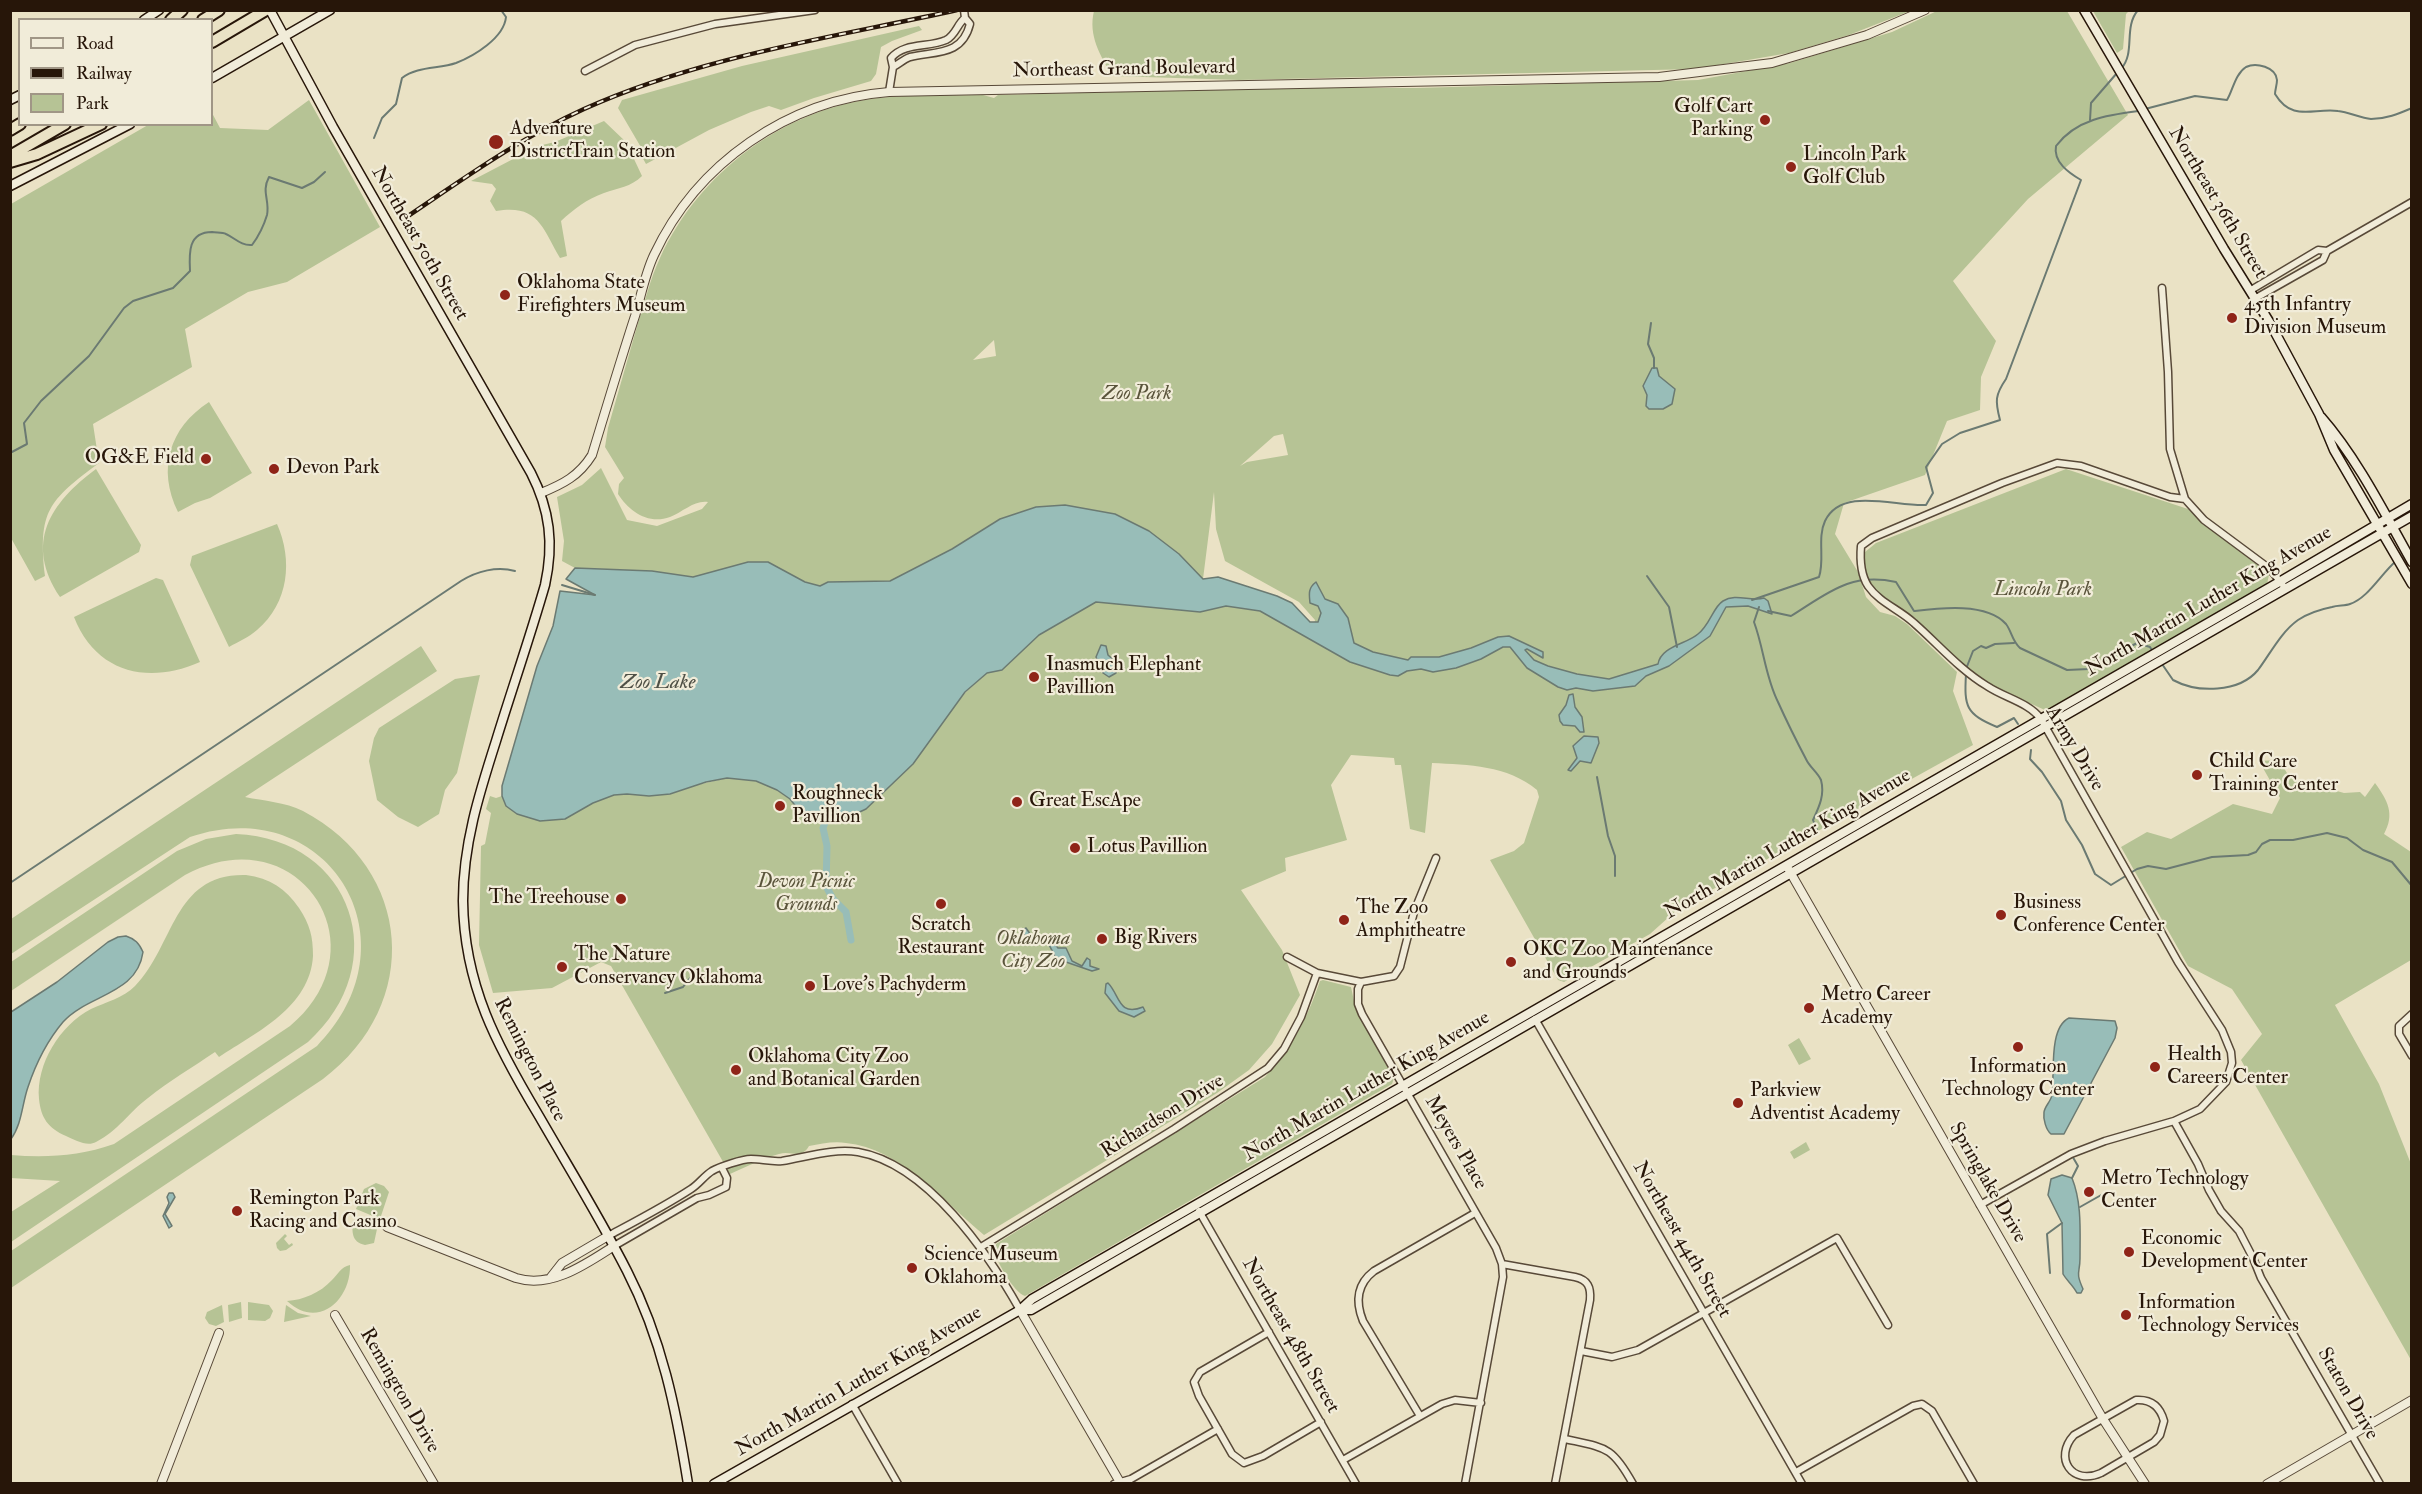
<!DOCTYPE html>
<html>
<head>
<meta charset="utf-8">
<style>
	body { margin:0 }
	#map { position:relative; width:2422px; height:1494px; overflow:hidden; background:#eae2c5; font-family:"IM FELL Double Pica",serif }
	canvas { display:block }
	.frame { position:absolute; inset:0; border:12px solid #271609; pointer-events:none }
	.legend { position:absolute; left:18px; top:18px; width:195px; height:108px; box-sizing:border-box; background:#f1ecd9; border:2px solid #a09686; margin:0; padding:8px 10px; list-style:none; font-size:18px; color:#271609 }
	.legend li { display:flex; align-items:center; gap:12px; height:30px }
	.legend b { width:30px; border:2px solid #a09686 }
</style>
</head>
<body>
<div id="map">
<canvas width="2422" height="1494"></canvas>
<div class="frame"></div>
<ul class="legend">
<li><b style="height:8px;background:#f1ecd9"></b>Road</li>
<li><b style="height:8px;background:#271609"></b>Railway</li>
<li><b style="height:16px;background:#b6c395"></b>Park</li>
</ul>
</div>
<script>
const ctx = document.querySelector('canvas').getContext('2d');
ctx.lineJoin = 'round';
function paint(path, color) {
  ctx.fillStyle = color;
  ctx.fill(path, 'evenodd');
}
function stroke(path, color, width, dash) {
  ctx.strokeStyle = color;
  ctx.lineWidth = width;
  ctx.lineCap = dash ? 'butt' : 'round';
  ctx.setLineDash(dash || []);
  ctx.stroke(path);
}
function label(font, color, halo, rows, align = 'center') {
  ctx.font = font + ' "IM FELL Double Pica",serif';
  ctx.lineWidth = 4.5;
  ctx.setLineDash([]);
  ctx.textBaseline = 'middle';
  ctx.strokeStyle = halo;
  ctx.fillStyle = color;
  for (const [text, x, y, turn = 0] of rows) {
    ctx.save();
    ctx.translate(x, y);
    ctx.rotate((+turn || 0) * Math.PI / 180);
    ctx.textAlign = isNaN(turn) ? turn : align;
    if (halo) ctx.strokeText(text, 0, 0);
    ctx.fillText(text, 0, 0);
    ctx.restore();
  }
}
const green = new Path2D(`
	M1939,10L2067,11L2128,115L2028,199L1953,281L1996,341L1981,377L1980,410L1947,421L1925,475L1844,503L1835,534L1858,572L1866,597L1880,612L1895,616L1907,624L1957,672L1953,691L1973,745L1679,908L1650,934L1564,982L1558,980L1490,860L1514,851L1524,843L1539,797L1537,790C1507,765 1469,765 1432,763L1425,833L1410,829L1401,765H1395L1394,758L1351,755L1331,785L1347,840L1285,858L1286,871L1241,890L1282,950L1300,995L1272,1044L1249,1070L1217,1093L984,1235C944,1202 900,1148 846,1143C833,1141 821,1144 809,1146C801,1160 791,1150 779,1154C763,1158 746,1167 730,1174L611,966L601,962L552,988L493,993L479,945L481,846L485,844L491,813L486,809L490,796L496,798L502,796L506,806L540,821L565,819L593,803L614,795L627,794L649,796L727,778L756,781L777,790L790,799L801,813L832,821L866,809L966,692L987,673L1002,670L1039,635L1096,602L1200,612L1226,606L1260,611L1311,639L1315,620L1299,602L1225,561L1216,529L1214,492L1203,579L1115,514L1065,505L1036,507L1000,519L952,549L891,581L828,582L820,586L805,582L768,562H748L693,577L652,571L575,568L562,561L564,541L557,497L582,485L601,468L627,520L657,526L702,509L708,502C694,500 683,512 670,517C648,525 629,511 618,494L619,484L624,478L605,447L608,428C618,393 628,358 638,323C645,302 650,279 660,258C699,173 783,109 878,98C912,94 948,96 983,95L994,98L998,95L1282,88H1416L1698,80L1790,63L1892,32ZM994,340L996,356L973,360ZM1283,434L1288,455L1247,462L1240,466L1274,436Z
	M1094,11V10L1910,11L1849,35L1789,53L1695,69L1239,80L1113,76C1100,56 1088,35 1094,11Z
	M2093,11H2129L2126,14L2123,49L2117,53Z
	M919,26L922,30L892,41L881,47L876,74L871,81L814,98L781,110L769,106L751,112L709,130L646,164L641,155L642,149L618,108L622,100L742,66Z
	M309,100L380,227L287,282L248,292L185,329L192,367L93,424L99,463C48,501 38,511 45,576L35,581L11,538V204L148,125L212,124V113L220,128L268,130Z
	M604,121L626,142L642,176C631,187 618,188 604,193C587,199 574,209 561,221L567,256L560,258C542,227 538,204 496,211L490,201L496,189L492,184L471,181L538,146L555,142Z
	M209,402L252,473L210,498L195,503L178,512C157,469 169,428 209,402Z
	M96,469L141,545L139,552L60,597C24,543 50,503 96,469Z
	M2066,469L2188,509L2266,572L2269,575L2267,584L2047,711L1981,681L1973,676C1955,658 1938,639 1920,624C1905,611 1882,605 1871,588C1866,580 1863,562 1865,552L1876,543Z
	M277,524C293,560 289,603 257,630C249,637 238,642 229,647L190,565L192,556Z
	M156,578L163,580L200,662C148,685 96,673 74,617Z
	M421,646L437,671L245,797C264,801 285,802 303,811C413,869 423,1004 323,1079L11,1288V1251L317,1046C421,941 327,790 190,837L11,954V919Z
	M480,675L457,773L445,790L439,814L418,827L398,817L377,800L369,761L374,738L379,728L455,679Z
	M2279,760L2290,778L2344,793L2360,792L2365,797L2375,783C2388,801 2395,814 2384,834L2411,852V960L2335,1005L2379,1084L2411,1164V1360L2241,1060L2262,1034L2232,989L2188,966L2121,847L2147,832L2171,839L2233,804L2272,814L2280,798L2259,761Z
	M236,834C353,839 395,964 308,1042L11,1242V1212L60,1181L11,1178V1155C46,1158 80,1156 114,1144L290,1026C386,946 297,814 185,875L11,991V962L177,851L206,839Z
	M246,875C270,878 286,889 299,908C310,925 313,936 313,956C310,1007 257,1032 219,1057L215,1052C193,1067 169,1081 148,1098C129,1112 118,1131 96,1142C87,1147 75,1140 66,1136C48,1128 41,1118 39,1099C36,1064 60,1025 91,1009C106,1002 123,998 135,986C175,945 173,873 246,875Z
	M1323,980L1351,987L1356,1010L1394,1078L1392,1084L1025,1296C1014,1293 994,1258 994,1248L996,1244L1265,1077C1294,1044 1306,1021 1320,981Z
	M1799,1038L1811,1059L1799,1065L1788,1045Z
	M1806,1142L1810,1150L1794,1159L1790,1152Z
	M376,1183L384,1186L389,1192L380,1219L356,1209L364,1189Z
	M353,1220L377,1229L374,1243L365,1245C351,1242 352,1231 353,1220Z
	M285,1234L287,1236L284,1239L289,1245L292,1243L293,1245L286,1250L280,1251L277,1248L276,1243Z
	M350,1265C351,1300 318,1330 287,1301C303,1300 320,1293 332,1280C338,1274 341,1267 350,1265Z
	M241,1302L242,1318L229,1322L228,1305Z
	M248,1302L269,1305L273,1311L270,1318L265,1321L248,1320Z
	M222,1305L224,1322L216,1326L209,1324L205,1318L207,1312Z
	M286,1305L298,1313L311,1316L284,1322Z`);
const water = new Path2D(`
	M1652,368H1657L1659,376L1675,389L1672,404L1663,409H1649L1646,406L1647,395L1643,386Z
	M1065,505L1115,514L1149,531L1179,554L1203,579L1218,577L1277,596L1292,603L1310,622H1318L1321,613L1318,606L1310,603C1309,594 1308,588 1316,582L1325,599L1338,604L1348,618L1354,643L1373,652L1408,660L1411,657H1439L1471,648L1498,637L1509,636L1543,652V658L1527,649L1525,650L1534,660L1548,666L1577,674L1609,679L1658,664C1661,646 1687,644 1698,634C1710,625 1713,607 1723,601C1736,593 1751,602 1764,598L1768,601L1772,614L1748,606L1726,607L1710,636L1669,666L1646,676L1635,686L1593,691L1576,688L1567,690L1558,687L1527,668L1510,647H1503L1481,659L1456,668L1433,672L1421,669L1407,671L1398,676L1390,675L1350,662L1260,611L1226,606L1200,612L1096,602L1039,635L1002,670L987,673L965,692L913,764L866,809L851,816L832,821L801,813L790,799L777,790L756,781L727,778L706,782L670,794L649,796L627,794L614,795L593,803L565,819L540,821L517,814L506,806L502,796V786L537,666L553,626L560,591L595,595L566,579L575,568L652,571L693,577L748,562H768L805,582L820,586L828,582L890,581L952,549L1000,519L1036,507Z
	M1101,645L1106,646L1108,655L1117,663L1116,673L1109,677L1103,673L1096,657Z
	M1573,694L1575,707L1582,717L1584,732H1580L1575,726L1563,725L1560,721L1559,715L1566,705L1569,695Z
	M1584,736L1598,737L1599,743L1591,763L1580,761L1571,771L1568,770L1577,758L1573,746Z
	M1026,928L1033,938L1052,940L1058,948H1066L1072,961L1082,966L1087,958L1090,960V966L1099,969L1092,971L1063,961V965L1061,967C1058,965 1052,948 1047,942L1029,940L1021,931Z
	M126,936C135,939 139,943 143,952C137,995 88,994 63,1022C47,1041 36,1063 28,1087C22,1104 22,1124 11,1139V1012L57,982L108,942L118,937Z
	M1108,983C1120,995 1118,1017 1143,1007L1145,1011L1134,1017L1119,1011L1105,993L1106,984Z
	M2069,1018L2115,1021L2117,1028L2115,1038L2064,1134H2051C2046,1130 2043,1119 2044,1112C2045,1106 2051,1101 2052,1095C2055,1075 2048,1028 2069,1018Z
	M2062,1175L2072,1178C2082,1203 2080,1231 2080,1258C2080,1274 2075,1271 2083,1289L2081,1293H2077C2073,1285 2067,1281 2063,1274L2062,1223L2048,1195L2051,1179Z
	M169,1193H173L175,1197L165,1214L172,1226L169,1228L163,1216L169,1203L167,1197Z`);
const stream = new Path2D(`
	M2121,69C2136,52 2123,28 2138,10
	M2145,109L2195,96L2227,100C2233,90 2235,74 2246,67C2256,62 2276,67 2277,80C2277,85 2275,90 2275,94C2292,122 2312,108 2338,111C2349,112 2360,118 2371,119C2386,119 2398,114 2412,108
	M2090,120L2091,103L2117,73
	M374,138L382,118L396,104L402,78C417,66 439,69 456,63C474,56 504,38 506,17L501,10
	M1651,323L1648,344L1654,358V368
	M10,453L27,444L24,423L41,401L89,356L124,308L133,301L173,288L190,271C189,253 188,232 212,232C216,233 222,232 226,234C235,238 241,246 252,245C258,237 264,225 267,215C270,200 261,192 269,177L302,188L314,182L325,172
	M1647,576L1669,607L1677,647
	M562,585L595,595
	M1752,600L1819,577C1825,560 1817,538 1825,521C1842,486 1896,507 1926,505L1933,493L1926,467L1942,444L1960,433L2000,420C1995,401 1995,395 2006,379L2081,180C2069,173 2053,162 2056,146C2076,119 2108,115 2139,111
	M1759,607L1754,622C1764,649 1765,676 1778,702C1787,722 1797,742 1807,761C1810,767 1818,773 1821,780C1825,795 1819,807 1813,820L1817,830
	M1768,611L1791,616C1828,593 1850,572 1896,582L1914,611C1939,608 1987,602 2006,624C2012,632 2012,641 2020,648L2067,670L2089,669L2137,643L2150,647L2153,652
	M2162,664L2173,680C2197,693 2239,693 2258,670C2270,654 2281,632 2298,620C2307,614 2322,609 2332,607C2338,605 2345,606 2350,604C2368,598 2381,574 2396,561
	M1966,669L1973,651L1981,646L1986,648L1995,644L2014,643
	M1966,674C1964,707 1966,714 1997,727L2014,718L2018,724
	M2031,750L2030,759L2042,772L2061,801L2066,820L2082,845L2095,874L2111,885L2137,869L2148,866L2166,869L2212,857L2248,855L2256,852L2262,844L2270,840H2293L2327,833L2347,838L2363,850L2392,862L2412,886
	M1597,777L1608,836L1615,856V876
	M10,883L461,581C477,571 497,566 515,571
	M665,993L683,987L690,978L699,974
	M2071,1154L2078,1166L2072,1178
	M2080,1207L2103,1194
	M2050,1273L2047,1234L2062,1223`);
const canal = new Path2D(`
	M826,820L823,828L827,846L826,886L833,899L846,912L851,940`);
const minor = new Path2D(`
	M893,67C899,64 904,59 910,57C936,51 962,56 970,24L965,18L964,10
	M585,71L635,45L715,24L815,10
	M889,92L893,67L891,58C905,42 928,48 946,40C956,35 957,24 965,18
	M2162,288L2168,372L2170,449L2185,499L2204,520L2270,569L2286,589
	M2251,290L2318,250L2327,251
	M2256,298L2323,260L2327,251L2412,202
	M1436,858L1414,912L1400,967L1394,976L1361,982L1358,989V1004L1362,1014L1496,1248L1502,1264L1503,1277L1465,1484
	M1287,957L1317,973L1361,982
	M2412,1014L2399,1026V1034L2412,1056
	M1535,1019L1802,1484
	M2174,1121L2198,1164L2209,1190L2221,1211L2239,1231L2253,1258L2261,1278L2380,1484
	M1980,1205L2071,1154L2105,1141L2174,1121L2200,1109L2226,1082L2232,1063L2231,1052L2222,1030L2178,962L2041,719C2028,702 2005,698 1987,686C1959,669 1939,645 1914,623C1899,609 1880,603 1868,586C1861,575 1860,558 1861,546L1872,538L2002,483L2057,463L2081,466L2170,497L2185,499
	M1199,1211L1356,1484
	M608,1236C636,1221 665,1206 691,1189C699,1184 704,1176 712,1171C719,1167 742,1159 751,1159C761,1159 771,1162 782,1161C807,1157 833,1148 858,1152C927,1164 988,1253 1020,1310
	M614,1246L697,1198L709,1195L726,1187L727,1178L722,1168
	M981,1247L1174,1129L1268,1068L1284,1049L1301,1017L1317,973
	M1502,1264L1575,1277C1588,1280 1591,1287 1590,1300L1555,1484
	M1269,1332L1200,1372L1194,1382L1199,1396L1232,1454L1244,1463L1263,1456L1321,1422
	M1581,1351L1612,1357L1638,1350L1837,1238L1888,1325
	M2136,1400C2151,1399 2160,1406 2164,1421L2160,1435L2154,1442L2101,1473C2072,1486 2053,1458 2074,1435Z
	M852,1404L898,1484
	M1420,1416L1363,1321C1355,1301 1357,1284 1374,1271L1475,1213
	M1565,1439C1606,1448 1612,1446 1633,1484
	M1343,1460L1442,1404L1455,1400L1481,1403
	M1796,1472L1913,1406L1922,1404L1932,1411L1974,1484
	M1114,1484L1131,1479L1218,1429`);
const tertiary = new Path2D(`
	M541,493C563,484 579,476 592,455C606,409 620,362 635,316C641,296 645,274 654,255C697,163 788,100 889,92L1659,77L1772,63L1867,35L1925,10
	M1789,870L2103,1419L2145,1484
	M387,1227L516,1278C551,1289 586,1264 614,1246
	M551,1277L562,1263L608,1236
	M1020,1310L1121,1484
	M335,1315L434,1484
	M161,1484L219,1333
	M2267,1484L2412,1400`);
const secondary = new Path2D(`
	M270,10L333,127L531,473C550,510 554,544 545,585C530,637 512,689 496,741C479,794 463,845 463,901C464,985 497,1046 539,1116C569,1168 600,1218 627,1271C662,1339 676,1409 688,1484
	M2084,10L2224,249L2270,323L2319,414L2334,450L2412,584
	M144,20L159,10
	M212,78L330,10
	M10,100L20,95
	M10,186L130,124
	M2321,417C2357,458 2385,514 2412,562
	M1020,1310H1031L2412,516
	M714,1484L1020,1310L1032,1299L2281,581L2412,504`);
const motorway = new Path2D(`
	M171,20L182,10
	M203,20L219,10
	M212,42L266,10
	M10,130L20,124
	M10,156L65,124
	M10,162L37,154L101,124`);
const rail = new Path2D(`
	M405,218C463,179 520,138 584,109C702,56 831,38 957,10`);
const markers = [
	[1765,120,6,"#8f2418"],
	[496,142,8,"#8f2418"],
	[1791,167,6,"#8f2418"],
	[505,295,6,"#8f2418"],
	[2232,318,6,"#8f2418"],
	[206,459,6,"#8f2418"],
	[274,469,6,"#8f2418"],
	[1034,677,6,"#8f2418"],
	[2197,775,6,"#8f2418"],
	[1017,802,6,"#8f2418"],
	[780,806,6,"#8f2418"],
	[1075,848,6,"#8f2418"],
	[621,899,6,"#8f2418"],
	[941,904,6,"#8f2418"],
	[2001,915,6,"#8f2418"],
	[1344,920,6,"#8f2418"],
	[1102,939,6,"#8f2418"],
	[1511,962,6,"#8f2418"],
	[562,967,6,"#8f2418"],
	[810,986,6,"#8f2418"],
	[1809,1008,6,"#8f2418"],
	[2018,1047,6,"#8f2418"],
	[2155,1067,6,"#8f2418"],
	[736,1070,6,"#8f2418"],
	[1738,1103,6,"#8f2418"],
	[2089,1192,6,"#8f2418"],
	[237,1211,6,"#8f2418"],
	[2129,1252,6,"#8f2418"],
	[912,1268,6,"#8f2418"],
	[2126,1315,6,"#8f2418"]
];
const streetNames = [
	["Northeast Grand Boulevard",1124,70,-1],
	["Northeast 36th Street",2217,203,59],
	["Northeast 50th Street",419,244,60],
	["North Martin Luther King Avenue",2209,602,-30],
	["Army Drive",2074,749,59],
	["North Martin Luther King Avenue",1788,845,-30],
	["Remington Place",529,1060,63],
	["North Martin Luther King Avenue",1367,1087,-30],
	["Richardson Drive",1163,1117,-32],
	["Meyers Place",1455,1143,60],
	["Springlake Drive",1987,1183,60],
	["Northeast 44th Street",1681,1240,60],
	["Northeast 48th Street",1290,1336,60],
	["North Martin Luther King Avenue",859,1382,-30],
	["Remington Drive",399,1391,60],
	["Staton Drive",2347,1394,60]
];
const poiNames = [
	["Golf Cart",1753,108,"right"],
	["Parking",1753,131,"right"],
	["Adventure",510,130],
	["DistrictTrain Station",510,153],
	["Lincoln Park",1803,156],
	["Golf Club",1803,179],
	["Oklahoma State",517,284],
	["Firefighters Museum",517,307],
	["45th Infantry",2244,306],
	["Division Museum",2244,329],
	["OG&E Field",194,459,"right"],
	["Devon Park",286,469],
	["Inasmuch Elephant",1046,666],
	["Pavillion",1046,689],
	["Child Care",2209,763],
	["Training Center",2209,786],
	["Roughneck",792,795],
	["Pavillion",792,818],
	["Great EscApe",1029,802],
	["Lotus Pavillion",1087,848],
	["The Treehouse",609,899,"right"],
	["Business",2013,904],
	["Conference Center",2013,927],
	["The Zoo",1356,909],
	["Amphitheatre",1356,932],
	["Scratch",941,926,"center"],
	["Restaurant",941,949,"center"],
	["Big Rivers",1114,939],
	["OKC Zoo Maintenance",1523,951],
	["and Grounds",1523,974],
	["The Nature",574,956],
	["Conservancy Oklahoma",574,979],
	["Love's Pachyderm",822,986],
	["Metro Career",1821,996],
	["Academy",1821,1019],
	["Health",2167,1056],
	["Careers Center",2167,1079],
	["Oklahoma City Zoo",748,1058],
	["and Botanical Garden",748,1081],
	["Information",2018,1068,"center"],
	["Technology Center",2018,1091,"center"],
	["Parkview",1750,1092],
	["Adventist Academy",1750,1115],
	["Metro Technology",2101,1180],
	["Center",2101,1203],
	["Remington Park",249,1200],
	["Racing and Casino",249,1223],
	["Economic",2141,1240],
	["Development Center",2141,1263],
	["Science Museum",924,1256],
	["Oklahoma",924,1279],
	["Information",2138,1304],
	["Technology Services",2138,1327]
];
const parkNames = [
	["Zoo Park",1137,395],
	["Lincoln Park",2043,591],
	["Devon Picnic",806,883],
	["Grounds",806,906],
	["Oklahoma",1033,940],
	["City Zoo",1033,963]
];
const waterNames = [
	["Zoo Lake",658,683]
];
paint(green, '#b6c395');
paint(water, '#98bdb8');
stroke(water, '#6b7a72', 1.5);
stroke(stream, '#6b7a72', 2);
stroke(canal, '#98bdb8', 7);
stroke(minor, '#584938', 9);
stroke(tertiary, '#584938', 10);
stroke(secondary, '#271609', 11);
stroke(motorway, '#271609', 14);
stroke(minor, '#f1ecd9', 6);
stroke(tertiary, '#f1ecd9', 8);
stroke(secondary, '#f1ecd9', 8);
stroke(motorway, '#eae2c5', 10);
stroke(rail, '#271609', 4.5);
stroke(rail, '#f1ecd9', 2, [7]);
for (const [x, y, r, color] of markers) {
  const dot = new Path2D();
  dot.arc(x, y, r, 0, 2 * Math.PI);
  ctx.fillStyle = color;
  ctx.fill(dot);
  stroke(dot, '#f1ecd9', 2);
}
label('20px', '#271609', '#f1ecd9', streetNames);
label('20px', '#271609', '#f1ecd9', poiNames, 'left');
label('italic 20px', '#59533a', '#f1ecd9', parkNames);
label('italic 21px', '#4f5046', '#f1ecd9', waterNames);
</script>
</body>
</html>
